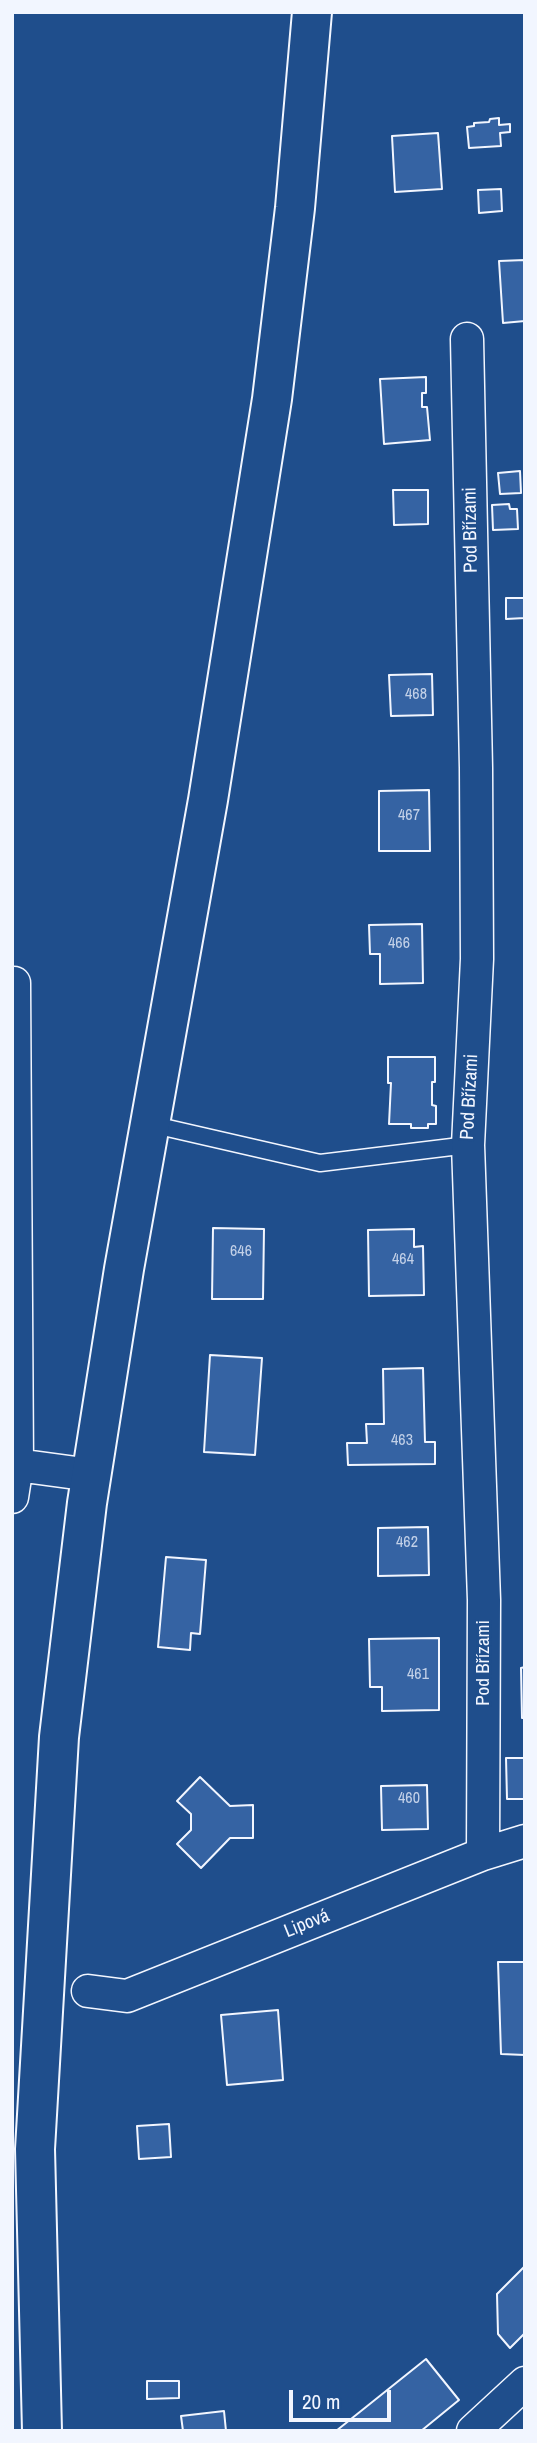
<!DOCTYPE html>
<html>
<head>
<meta charset="utf-8">
<style>
	body { margin:0 }
	#map { position:relative; width:537px; height:2443px; overflow:hidden; background:#1f4e8c; font-family:"Archivo Narrow",sans-serif }
	canvas { display:block }
	.frame { position:absolute; inset:0; border:14px solid #f2f6ff; pointer-events:none }
	.scale { position:absolute; left:289px; top:2390px; width:102px; height:32px; box-sizing:border-box; border:4px solid #f2f6ff; border-top:0; padding-left:9px; font-size:21px; line-height:24px; white-space:nowrap; color:#f2f6ff; -webkit-text-stroke:5px #1f4e8c; paint-order:stroke }
</style>
</head>
<body>
<div id="map">
<canvas width="537" height="2443"></canvas>
<div class="frame"></div>
<div class="scale">20 m</div>
</div>
<script>
const ctx = document.querySelector('canvas').getContext('2d');
ctx.lineJoin = 'round';
function paint(path, color) {
  ctx.fillStyle = color;
  ctx.fill(path, 'evenodd');
}
function stroke(path, color, width, dash) {
  ctx.strokeStyle = color;
  ctx.lineWidth = width;
  ctx.lineCap = dash ? 'butt' : 'round';
  ctx.setLineDash(dash || []);
  ctx.stroke(path);
}
function label(font, color, halo, rows, align = 'center') {
  ctx.font = font + ' "Archivo Narrow",sans-serif';
  ctx.lineWidth = 5;
  ctx.setLineDash([]);
  ctx.textBaseline = 'middle';
  ctx.strokeStyle = halo;
  ctx.fillStyle = color;
  for (const [text, x, y, turn = 0] of rows) {
    ctx.save();
    ctx.translate(x, y);
    ctx.rotate((+turn || 0) * Math.PI / 180);
    ctx.textAlign = isNaN(turn) ? turn : align;
    if (halo) ctx.strokeText(text, 0, 0);
    ctx.fillText(text, 0, 0);
    ctx.restore();
  }
}
const building = new Path2D(`
	M499,118V125L510,124V132L500,133L501,146L469,148L467,127L474,126V123L489,122L490,119Z
	M438,133L442,189L395,192L392,136Z
	M501,189L502,211L479,213L478,190Z
	M525,260V321L503,323L499,261Z
	M426,377V393H422V407H427L430,440L384,444L380,379Z
	M520,471L521,493L500,494L498,473Z
	M393,490H428V524L394,525Z
	M509,504L510,509H517L518,529L493,530L492,505Z
	M506,598H525V618L506,619Z
	M432,674L433,715L391,716L389,675Z
	M429,790L430,851H379V791Z
	M422,924L423,983L380,984V954H370L369,925Z
	M388,1057H435V1082H432V1105L436,1106V1124H428V1128H411V1124H389L391,1083H388Z
	M213,1228L264,1229L263,1299H212Z
	M414,1229V1247L423,1246L424,1295L369,1296L368,1230Z
	M210,1355L262,1358L255,1455L204,1452Z
	M423,1368L425,1442H435V1464L348,1465L347,1443H367L366,1424H384L383,1369Z
	M428,1527L429,1575L378,1576V1528Z
	M166,1557L206,1560L200,1634L191,1633L190,1650L158,1647Z
	M439,1638V1710L382,1711V1687H370L369,1639Z
	M525,1667V1718H522L521,1668Z
	M506,1758H525V1799H507Z
	M200,1777L230,1806L253,1805V1838H230L201,1868L177,1844L191,1830V1814L177,1801Z
	M427,1785L428,1829L382,1830L381,1786Z
	M498,1962H525V2055L501,2054Z
	M278,2010L283,2080L227,2085L221,2015Z
	M169,2124L171,2157L139,2159L137,2126Z
	M525,2266V2333L510,2348L498,2334L497,2294Z
	M426,2359L459,2400L421,2431H336Z
	M147,2381H179V2398L147,2399Z
	M224,2411L226,2431H183L181,2416Z`);
const lane = new Path2D(`
	M150,1124L320,1163L468,1145`);
const street = new Path2D(`
	M467,339L476,768L477,959L468,1145L484,1600L483,1854
	M17,1465L91,1475
	M12,1497L17,1465L14,983
	M88,1991L127,1996L483,1854L525,1841
	M473,2431L525,2383`);
const secondary = new Path2D(`
	M42,2431L35,2149L59,1737L87,1503L124,1269L208,800L272,399L295,208L312,12`);
const numberNames = [
	["468",416,695],
	["467",409,816],
	["466",399,944],
	["646",241,1252],
	["464",403,1260],
	["463",402,1441],
	["462",407,1543],
	["461",418,1675],
	["460",409,1799]
];
const streetNames = [
	["Pod Břízami",471,530,-91],
	["Pod Břízami",470,1097,-87],
	["Pod Břízami",484,1663,-90],
	["Lipová",307,1924,-22]
];
paint(building, '#3563a3');
stroke(building, '#f2f6ff', 2);
stroke(lane, '#f2f6ff', 19);
stroke(street, '#f2f6ff', 35);
stroke(secondary, '#f2f6ff', 42);
stroke(lane, '#1f4e8c', 16);
stroke(street, '#1f4e8c', 32);
stroke(secondary, '#1f4e8c', 38);
label('16px', '#c3d1e8', null, numberNames);
label('19px', '#f2f6ff', '#1f4e8c', streetNames);
</script>
</body>
</html>
